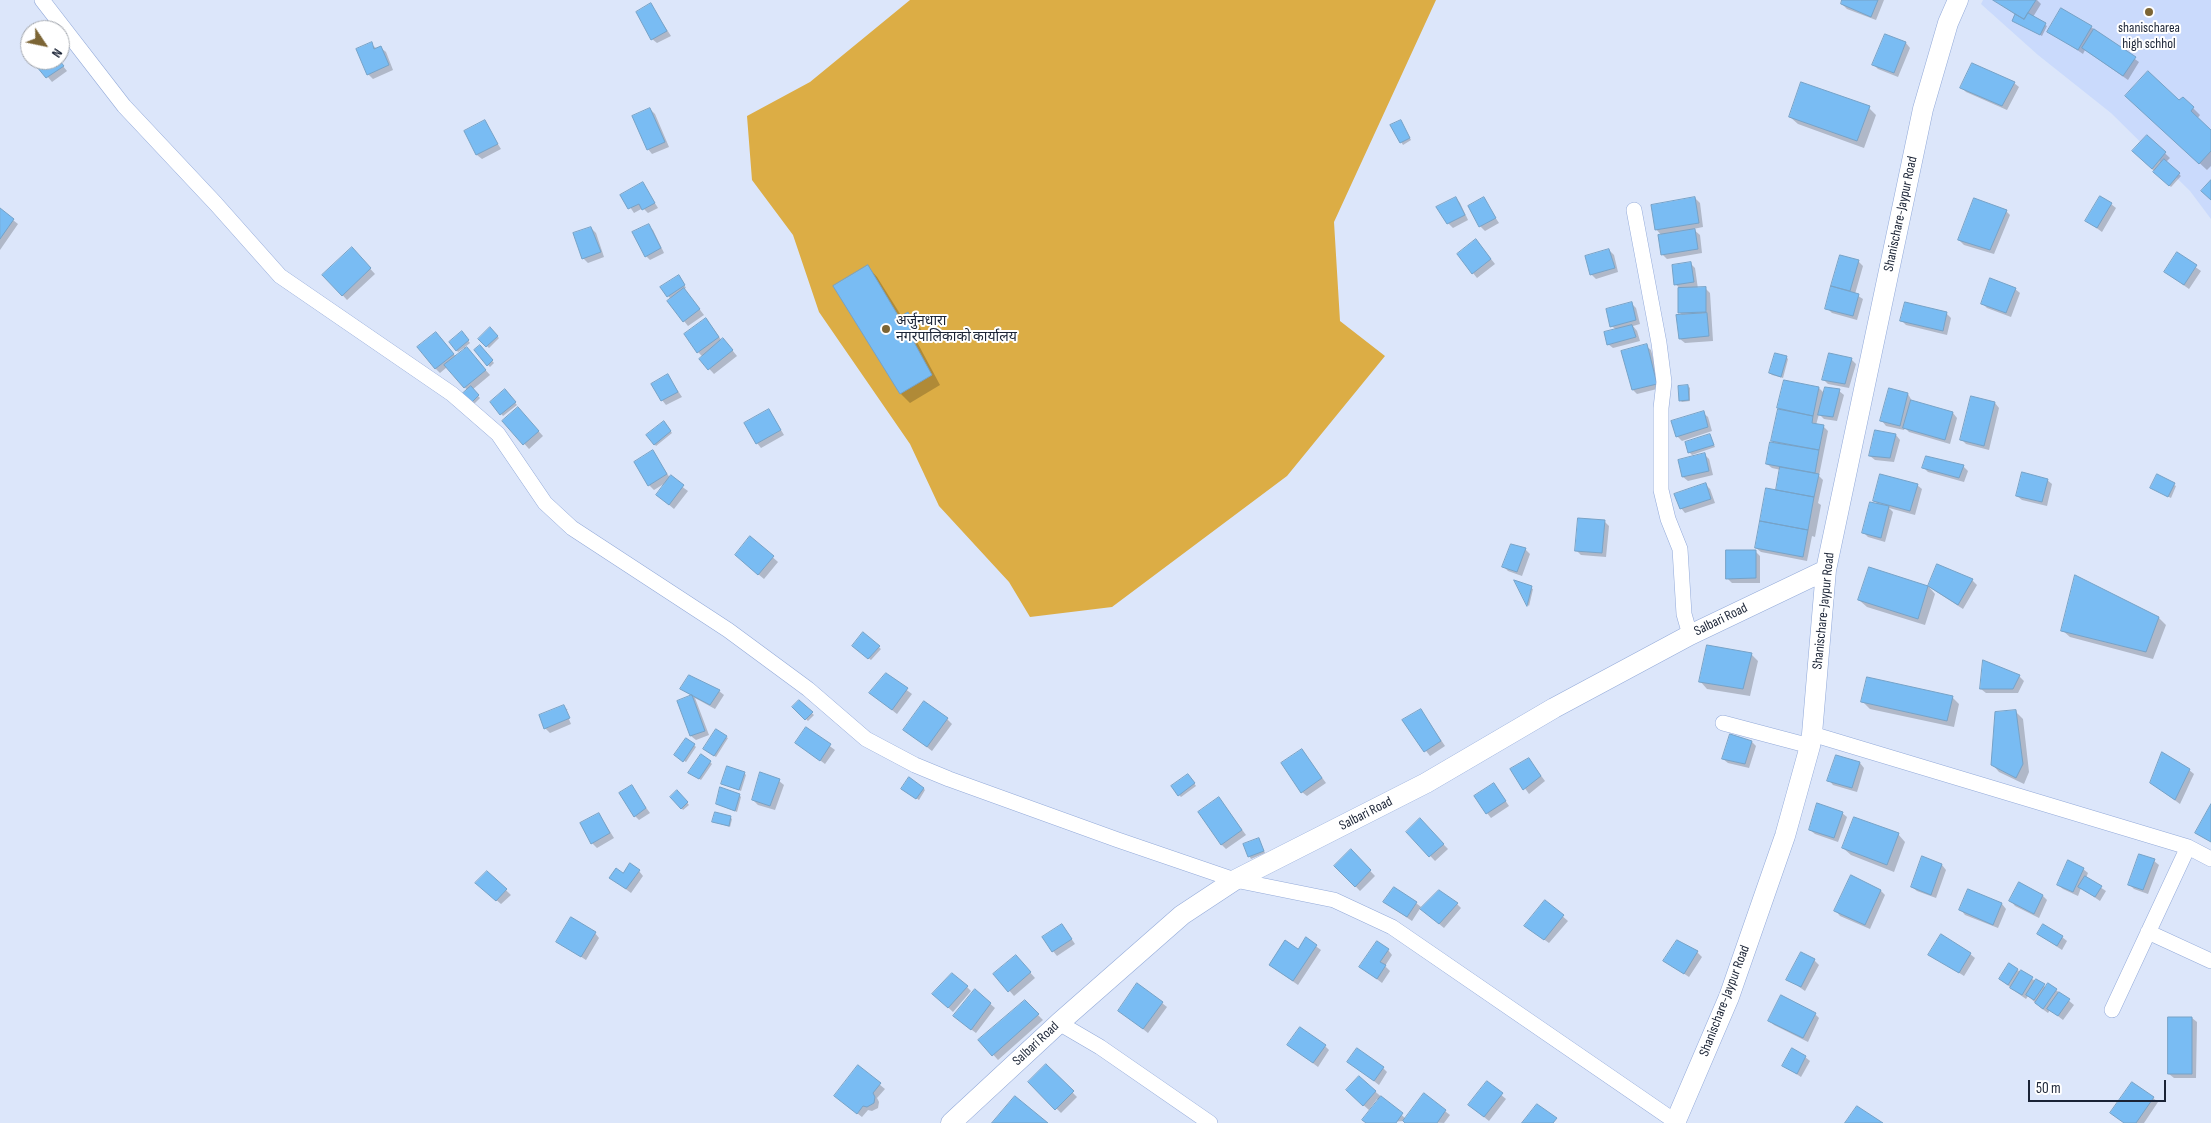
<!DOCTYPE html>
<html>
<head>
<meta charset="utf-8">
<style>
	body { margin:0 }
	#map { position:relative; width:2211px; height:1123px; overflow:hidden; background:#dce6fa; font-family:"Sofia Sans Condensed",sans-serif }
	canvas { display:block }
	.north { position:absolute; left:20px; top:20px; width:50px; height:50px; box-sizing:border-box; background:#fff; border:1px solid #a3a7ae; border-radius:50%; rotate:124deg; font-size:14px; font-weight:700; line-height:20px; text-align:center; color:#1a2335 }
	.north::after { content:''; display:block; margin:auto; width:18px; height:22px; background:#7c6535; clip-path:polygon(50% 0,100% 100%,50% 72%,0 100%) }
	.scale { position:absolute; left:2028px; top:1080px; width:138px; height:22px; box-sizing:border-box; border:2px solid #1a2335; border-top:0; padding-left:6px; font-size:15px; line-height:18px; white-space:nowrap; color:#1a2335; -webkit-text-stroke:4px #fff; paint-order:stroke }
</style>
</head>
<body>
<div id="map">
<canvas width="2211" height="1123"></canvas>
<div class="north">N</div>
<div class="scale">50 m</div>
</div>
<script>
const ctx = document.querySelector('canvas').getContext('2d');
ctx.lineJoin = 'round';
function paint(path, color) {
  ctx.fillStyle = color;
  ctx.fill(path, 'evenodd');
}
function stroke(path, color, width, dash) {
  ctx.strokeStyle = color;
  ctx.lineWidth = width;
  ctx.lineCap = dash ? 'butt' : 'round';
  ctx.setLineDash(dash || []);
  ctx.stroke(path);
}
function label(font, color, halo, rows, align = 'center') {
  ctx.font = font + ' "Sofia Sans Condensed","Noto Sans Devanagari",sans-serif';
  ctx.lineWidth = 4;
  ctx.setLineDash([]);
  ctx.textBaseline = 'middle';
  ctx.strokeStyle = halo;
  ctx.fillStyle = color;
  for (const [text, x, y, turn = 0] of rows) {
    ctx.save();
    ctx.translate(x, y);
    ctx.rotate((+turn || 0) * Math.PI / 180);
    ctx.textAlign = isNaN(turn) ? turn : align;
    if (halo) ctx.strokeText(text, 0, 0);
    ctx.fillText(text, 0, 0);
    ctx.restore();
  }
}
const built = new Path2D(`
	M1983,0H2211V219L2190,191L2111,113L2038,55L1981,4Z`);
const forest = new Path2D(`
	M910,0H1436L1334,222L1340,321L1385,356L1287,476L1112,607L1030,617L1009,582L939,506L910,444L819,312L793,235L752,180L747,116L810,82Z`);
const shadow = new Path2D(`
	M1844,0H1884L1876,20L1847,9L1842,4Z
	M1994,0H2037L2041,4L2033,17L2047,26L2042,36L2015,22L2014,20L2016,15Z
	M651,5L671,36L657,43L652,39Z
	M2091,27L2139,62L2128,80L2085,50L2083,54L2049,31Z
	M1886,35L1906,43L1910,48L1898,77L1878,69L1873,64Z
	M371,44L376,48H381L386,52L393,70L373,79L368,74Z
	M34,60H58L67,71L52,82Z
	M2014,83L2019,87L2007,110L1966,92L1962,88Z
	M2183,98L2200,115L2197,119L2211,132V166L2207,170L2134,103L2179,102Z
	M1869,108L1876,115L1864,148L1798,124L1790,117Z
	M650,109L655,114L669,147L652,154L648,149Z
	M1401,121L1411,140L1403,145L1392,126Z
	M484,122L501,149L482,159L477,155L466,132Z
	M2147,136L2170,158L2166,162L2181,176L2171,187L2138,156Z
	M643,184L658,208L648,213L643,208L634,213L622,195Z
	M1456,198L1460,203L1468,220L1453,228L1448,223Z
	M1695,198L1700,203L1703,227L1693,229L1700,235L1702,253L1667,259L1662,254V236L1656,229Z
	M1483,199L1499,223L1485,231L1480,226Z
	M2111,204L2116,208L2102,232L2087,221Z
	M0,210L18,224L0,250Z
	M2006,211L2010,215L1994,254L1964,245L1959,240Z
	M648,226L653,230L664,253L650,260L646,256Z
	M591,228L596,233L604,257L588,263L583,258Z
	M1476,240L1495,264L1477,278L1473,273Z
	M352,249L375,274L347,300L324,275Z
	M1609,250L1614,255L1618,272L1596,279L1591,274Z
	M2177,254L2201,271L2189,289L2165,272Z
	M1841,256L1858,261L1863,266L1855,294L1863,299L1857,320L1832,313L1827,308Z
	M1690,263L1695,268L1698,289L1705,288L1710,293L1713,341L1685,343L1680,339L1683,316L1680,313L1681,289L1675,284Z
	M868,267L877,277L902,317L907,314L917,323L925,336L917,342L940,385L910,403L901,394Z
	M681,279L686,288L684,289L704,315L688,326L668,301L671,299L668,296Z
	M2015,289L2020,293L2011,317L1987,308L1982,303Z
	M1632,304L1636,308L1640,324L1633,326L1637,331L1640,341L1613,348L1608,344L1616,330L1612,326Z
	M1946,313L1951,318L1947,335L1906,325L1902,321Z
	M710,324L722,341L728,345L737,356L714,374L700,359L703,357L698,352Z
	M490,329L499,338L489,348L480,339Z
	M462,333L470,343L465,347L490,375L472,390L480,398L473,405L468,391L447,367L440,373L435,368L441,338L456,357L465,349L464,348L458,352L450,342Z
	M1646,346L1651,350L1661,388L1637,394L1633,390Z
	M480,347L494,363L490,367L475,351Z
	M1786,357L1788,359L1783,378L1772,375L1770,373Z
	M1851,359L1856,364L1849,388L1828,384L1823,379Z
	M668,376L682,397L666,405L662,400Z
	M1785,381L1819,388L1825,394L1839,391L1844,395L1837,421L1824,419L1819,414L1816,425L1823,426L1828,431L1819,476L1823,480L1818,503L1821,505L1815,537L1812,536L1807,561L1761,552L1756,548L1780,492L1781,470L1772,468L1767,464L1776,444L1773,440Z
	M1688,386L1690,388V401L1682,402L1680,400Z
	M505,391L517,405L503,416L491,402Z
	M1908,394L1912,401L1953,413L1957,418L1950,444L1909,432L1905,428L1904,430L1886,426L1882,421Z
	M1972,397L1995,403L1999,408L1989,450L1966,444L1962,440Z
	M769,410L784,435L761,448L757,443Z
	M522,413L543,436L529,449L504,421Z
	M1703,413L1708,417L1712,431L1682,441L1677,436Z
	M666,425L672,433L656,446L648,435Z
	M1876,431L1896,435L1900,440L1894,462L1875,460L1870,456Z
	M1710,435L1715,447L1692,455L1690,453L1686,443Z
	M653,452L670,478L688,491L674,509L662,499L667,482L654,490L649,485Z
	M1704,454L1709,459L1713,475L1688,481L1683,477L1679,461Z
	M1963,466L1968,471L1964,482L1928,472L1923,467Z
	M2157,476L2176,486L2171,498L2153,489Z
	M2047,480L2052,484L2047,506L2022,500L2017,496Z
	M1706,485L1710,489L1715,503L1685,513L1681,508Z
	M1917,485L1922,489L1915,515L1889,508L1893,512L1885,542L1868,537L1863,532L1879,505L1874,501Z
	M1604,521L1609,526L1606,557L1581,555L1576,550Z
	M751,538L778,562L764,579L741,560Z
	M1525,549L1530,554L1522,576L1508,571L1504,567Z
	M1755,551L1760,556V583H1732L1727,578Z
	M1938,566L1972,580L1977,585L1963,609L1929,587Z
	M1869,568L1929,587L1935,594L1925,625L1867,607L1859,600Z
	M2076,577L2159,618L2166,625L2153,659L2070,637L2062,630Z
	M1516,582L1533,589L1529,606L1528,605Z
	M863,634L881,649L871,660L855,648Z
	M1751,654L1758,661L1750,696L1707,689L1700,681Z
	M886,675L912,694L897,714L870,693Z
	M2019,676L2024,681L2018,693H1986L1981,689Z
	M681,689L719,691L724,695L715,709L695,698L709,735L696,740L691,736L678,702L692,696Z
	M1952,697L1959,704L1954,727L1870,709L1863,702Z
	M799,702L814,715L808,721L794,707Z
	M564,707L568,710H565L571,724L550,733L545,728Z
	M2016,712L2023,719L2029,772L2024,784L1999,772L1992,764Z
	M1425,716L1445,746L1430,756L1403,721Z
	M947,719L952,724L932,751L905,730Z
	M807,729L835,750L825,764L797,743Z
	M726,737L728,738L716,757L707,751Z
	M1752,742L1756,746L1749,768L1728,763L1723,759Z
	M694,745L696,747L686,762L678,757Z
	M1302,750L1326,783L1307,796L1302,792Z
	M1836,756L1860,763L1864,768L1857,792L1833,785L1829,780Z
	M710,762L712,764L701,780L692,774Z
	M1533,765L1545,781L1529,794L1512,770Z
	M2189,770L2194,774L2180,804L2151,783Z
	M744,773L746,775L741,791L722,784Z
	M1190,777L1196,786L1181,797L1179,795Z
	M779,781L784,785L775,810L758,805L753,800Z
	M1494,784L1509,806L1491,818L1487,813Z
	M631,787L650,813L639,820L635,816Z
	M924,789L925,790L919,800L905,790Z
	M677,791L689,805L683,810L672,797Z
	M739,795L741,797L737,812L717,804Z
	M1219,799L1246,835L1226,849L1221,844Z
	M1842,813L1847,817L1838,842L1815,834L1810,830Z
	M599,814L614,838L597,848L592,843Z
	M730,817L732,819L730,827L714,822Z
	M1420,820L1448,849L1435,861L1408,832Z
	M1898,834L1905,842L1894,872L1851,855L1843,848Z
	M1259,839L1265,853L1251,859L1244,845Z
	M1351,851L1375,876L1360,891L1336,866Z
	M1923,858L1942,865L1946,870L1936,898L1917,891L1912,887Z
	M2154,861L2159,865L2148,894L2134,889L2129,884Z
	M2083,869L2088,873L2086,878L2106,891L2100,901L2081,888L2078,896L2063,889L2058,885Z
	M639,871L643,876L631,893L611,878Z
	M487,872L511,895L501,904L481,887Z
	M1852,877L1881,891L1885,895L1870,929L1840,916L1836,911Z
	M1969,891L2002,904L2006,909L1998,928L1965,915L1961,910Z
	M2043,896L2047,900L2039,918L2015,906L2011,901Z
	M1545,901L1568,921L1549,943L1525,926Z
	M1384,902L1416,903L1421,907L1412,921Z
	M1457,904L1461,908L1444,928L1427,914Z
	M1062,925L1075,944L1057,956L1053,951Z
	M595,933L599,938L586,960L558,942Z
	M2038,934L2062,937L2067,941L2062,950Z
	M1306,939L1321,950L1298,985L1275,969L1298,951Z
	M1388,950L1392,955L1385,966L1390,971L1382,983L1361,967Z
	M1697,952L1702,957L1689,977L1665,961Z
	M1930,954H1970L1975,958L1964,976Z
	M1814,960L1819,965L1805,991L1788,979Z
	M1020,961L1035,978L1014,996L995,974Z
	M2009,965L2047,988L2056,990L2074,1005L2063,1020L2050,1010L2048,1013L2041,1008L2028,996L2026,999L2016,992L2000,979Z
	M967,987L971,991L953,1012L934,994Z
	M975,991L995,1008L976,1033L960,1021Z
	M1025,1002L1043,1020L998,1060L980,1040Z
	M1162,1003L1167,1007L1148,1033L1125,1015Z
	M1815,1014L1819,1018L1808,1042L1774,1025L1770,1021Z
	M2192,1018L2197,1022L2196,1078H2174L2169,1074Z
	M1325,1046L1329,1050L1318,1067L1294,1049Z
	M1805,1057L1810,1061L1801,1077L1784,1066Z
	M1349,1062L1383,1068L1387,1072L1379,1085Z
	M1046,1066L1077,1097L1061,1113L1030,1082Z
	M858,1067L885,1089L877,1098L879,1102L878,1108L872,1111L868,1110L862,1117L840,1100Z
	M1359,1077L1406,1119L1424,1095L1450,1115L1444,1123L1405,1121L1367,1123L1379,1101L1377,1099L1369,1110L1352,1095Z
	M1487,1083L1506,1099L1489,1121L1474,1109Z
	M2153,1098L2158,1102L2144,1123H2124L2112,1113Z`);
const building = new Path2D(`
	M1842,0H1878L1871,17L1841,4Z
	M1993,0H2036L2024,19Z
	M651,3L667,31L651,40L636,12Z
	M2061,8L2092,26L2078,50L2047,32Z
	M2028,13L2046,23L2040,35L2012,21L2015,14L2024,19Z
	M2094,29L2136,57L2123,76L2082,48Z
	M1885,34L1906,42L1894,73L1872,65Z
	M372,42L374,49L381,46L389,65L367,75L356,49Z
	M59,60L64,66L46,78L32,61Z
	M1972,63L2015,82L2002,106L1960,88Z
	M2148,71L2179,100L2183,97L2194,107L2191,111L2211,130V151L2199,164L2125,96Z
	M1801,82L1870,106L1857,141L1789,117Z
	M650,108L665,142L647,150L632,116Z
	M485,120L498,144L476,155L464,131Z
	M1401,120L1410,138L1400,143L1390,125Z
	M2147,135L2166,152L2152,169L2132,151Z
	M2164,159L2180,173L2169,186L2153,172Z
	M2211,180V200L2201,191Z
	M643,182L655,203L642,210L639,204L628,209L620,195Z
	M2100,196L2112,203L2097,228L2085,221Z
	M1456,197L1465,215L1447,224L1436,207Z
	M1484,197L1496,218L1479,227L1468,206Z
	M1695,197L1699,223L1655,230L1651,205Z
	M1974,198L2007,210L1990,250L1958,240Z
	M0,208L14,219L0,239Z
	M649,224L661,248L645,257L632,232Z
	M591,227L601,252L582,259L573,233Z
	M1695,229L1698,249L1661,255L1658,235Z
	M1476,239L1491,259L1472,274L1457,254Z
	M352,247L371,268L342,296L322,275Z
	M1609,249L1615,268L1590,275L1585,256Z
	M2177,252L2197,265L2184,285L2164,272Z
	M1840,255L1859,260L1850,291L1831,286Z
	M1691,262L1694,282L1674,285L1672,265Z
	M868,265L899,317L908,312L916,326L908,331L932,375L900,394L833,286Z
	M679,275L685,285L667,297L660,287Z
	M1990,278L2016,288L2006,313L1981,304Z
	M1831,286L1859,294L1853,316L1825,309Z
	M1706,287V312L1678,313V288Z
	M684,288L700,309L683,322L667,301Z
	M1632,302L1636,320L1610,327L1606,309Z
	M1905,302L1947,312L1943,331L1900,321Z
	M1707,313L1709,336L1679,339L1676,315Z
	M706,318L719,337L697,353L684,334Z
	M1632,325L1636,337L1607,345L1604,332Z
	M490,327L498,336L486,347L478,339Z
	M462,331L469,340L456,351L449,342Z
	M436,332L454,354L435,369L417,347Z
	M723,338L733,350L708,370L699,359Z
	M1647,344L1657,384L1632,390L1621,351Z
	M480,345L493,360L487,366L474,350Z
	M467,347L486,370L464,388L444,365Z
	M1775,353L1787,356L1781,377L1769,373Z
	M1829,353L1852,358L1845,384L1822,380Z
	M668,374L678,392L661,401L651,384Z
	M1784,380L1819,387L1813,416L1777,408Z
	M1688,385L1689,400L1679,401L1678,386Z
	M471,386L479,395L470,404L462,394Z
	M1825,387L1840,389L1833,417L1818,415Z
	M1889,388L1908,393L1900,426L1880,421Z
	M505,389L516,402L500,415L490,402Z
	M1971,396L1995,402L1984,446L1960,440Z
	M1911,400L1953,412L1945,440L1903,428Z
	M518,407L539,431L523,445L502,421Z
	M769,409L781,430L756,444L744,423Z
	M1778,409L1813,416L1812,423L1824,425L1819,450L1771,441Z
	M1704,411L1708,427L1676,437L1671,421Z
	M664,421L671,431L654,445L646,435Z
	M1875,430L1896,434L1890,458L1869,456Z
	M1710,434L1714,445L1688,453L1685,442Z
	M1770,442L1819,450L1815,473L1766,464Z
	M653,450L667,474L648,486L634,462Z
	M1705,453L1709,471L1682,477L1678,460Z
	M1926,456L1964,465L1959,478L1922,468Z
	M1780,467L1819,474L1814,497L1776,490Z
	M2022,472L2048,479L2042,502L2016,496Z
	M1880,474L1918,484L1910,511L1873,501Z
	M2157,474L2175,483L2168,497L2150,488Z
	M671,475L684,485L669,505L656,495Z
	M1706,483L1711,499L1680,509L1674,494Z
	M1766,488L1814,497L1808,530L1760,521Z
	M1870,502L1889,506L1881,538L1862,533Z
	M1578,518L1605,520L1602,553L1575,551Z
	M1760,521L1808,530L1803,557L1755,548Z
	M750,536L774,556L758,575L735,555Z
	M1511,544L1526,548L1517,572L1502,567Z
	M1726,550H1756V578L1726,579Z
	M1937,564L1973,579L1958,605L1928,586Z
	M1869,567L1928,586L1918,619L1858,600Z
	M2075,575L2159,617L2146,652L2061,631Z
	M1514,580L1532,586L1527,606Z
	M863,632L880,646L868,659L852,646Z
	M1707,645L1752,653L1743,689L1699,682Z
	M1983,660L2020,675L2013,689H1980Z
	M886,673L908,688L892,710L869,693Z
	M689,675L720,690L710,705L680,689Z
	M1867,677L1953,696L1947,721L1861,702Z
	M692,695L705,731L690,736L677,701Z
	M799,700L813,712L805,720L792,707Z
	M924,701L948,718L927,747L903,730Z
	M564,705L570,718L544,729L539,715Z
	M1421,709L1441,741L1424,752L1402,720Z
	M2016,710L2023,764L2016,778L1991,765L1995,712Z
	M806,727L831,744L820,761L795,743Z
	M716,729L727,736L714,756L703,749Z
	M1730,734L1752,741L1745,764L1722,759Z
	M686,738L695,744L683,762L674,755Z
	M1302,749L1322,778L1301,793L1281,763Z
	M2162,752L2190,769L2175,800L2150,783Z
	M701,754L711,761L699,779L688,773Z
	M1836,755L1860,762L1852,788L1827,781Z
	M1529,758L1541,776L1523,790L1510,769Z
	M727,766L745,772L739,790L721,784Z
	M760,772L780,779L770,806L752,800Z
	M1188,774L1195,783L1178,796L1171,786Z
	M909,777L924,788L916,799L901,789Z
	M1494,783L1506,801L1486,814L1474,796Z
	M632,785L646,808L634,817L619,793Z
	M720,787L740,794L735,811L716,804Z
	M677,790L688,802L681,809L670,797Z
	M1219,797L1242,830L1221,845L1198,812Z
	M1817,803L1843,812L1834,838L1809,830Z
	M2211,804V842L2195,833Z
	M715,812L731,816L729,826L712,822Z
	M599,813L610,833L591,844L580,823Z
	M1854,817L1899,833L1887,865L1842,848Z
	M1420,818L1444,844L1429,857L1406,832Z
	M1259,838L1264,851L1248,857L1243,844Z
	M1351,849L1371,870L1355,887L1334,866Z
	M2139,854L2155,859L2143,890L2128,885Z
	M1922,856L1942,864L1931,895L1911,887Z
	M2068,860L2084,868L2073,892L2057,885Z
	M630,863L640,870L626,889L609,878L616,868L623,873Z
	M487,871L507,889L496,901L475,883Z
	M1851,875L1881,890L1865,925L1834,911Z
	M2085,876L2102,886L2095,897L2078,887Z
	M2019,882L2043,895L2034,914L2009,901Z
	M1394,887L1417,902L1407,917L1383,902Z
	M1968,889L2002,903L1993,925L1959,910Z
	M1439,890L1458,903L1439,924L1420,909Z
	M1545,900L1564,915L1544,940L1524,926Z
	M571,917L596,932L581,957L556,942Z
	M1062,924L1072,939L1052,952L1042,937Z
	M2043,924L2063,936L2057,946L2037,934Z
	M1941,934L1971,953L1959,973L1928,955Z
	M1306,937L1317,945L1293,981L1269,965L1285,940L1298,949Z
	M1677,940L1698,951L1684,974L1663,961Z
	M1377,941L1389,949L1380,962L1386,965L1377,979L1359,967Z
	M1801,952L1815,959L1801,987L1786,980Z
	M1016,955L1031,972L1008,992L993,974Z
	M2009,963L2018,969L2008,985L1999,979Z
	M2021,970L2033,977L2022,995L2010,988Z
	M952,973L968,986L948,1008L932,994Z
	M2036,979L2045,984L2034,1000L2026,995Z
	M1137,983L1163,1002L1143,1029L1118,1011Z
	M2048,983L2057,989L2043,1009L2035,1003Z
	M975,989L991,1003L971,1030L953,1016Z
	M2059,992L2070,999L2058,1016L2047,1009Z
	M1781,995L1816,1013L1803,1038L1768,1021Z
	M1025,1000L1039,1014L992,1056L978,1040Z
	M2168,1017H2192V1074H2168Z
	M1300,1027L1326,1045L1313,1063L1287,1045Z
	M1357,1048L1384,1067L1374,1081L1347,1062Z
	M1792,1048L1806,1056L1797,1074L1782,1066Z
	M1046,1064L1074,1091L1055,1110L1028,1082Z
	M858,1065L881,1083L873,1093L875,1097L874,1103L867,1107L863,1106L857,1114L834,1096Z
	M1359,1076L1376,1091L1363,1106L1346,1090Z
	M1487,1081L1503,1093L1484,1117L1468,1105Z
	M2132,1082L2154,1097L2136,1123H2124L2110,1113Z
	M1424,1093L1446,1110L1437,1123H1405L1403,1121Z
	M1015,1096L1048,1123H992Z
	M1381,1096L1403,1113L1396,1123H1366L1362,1120Z
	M1537,1104L1557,1118L1553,1123H1522Z
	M1857,1106L1883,1123H1845Z`);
const minor = new Path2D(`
	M42,0L124,106L216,204L280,276L452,394L498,434L545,503L572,528L728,630L808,689L866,739L915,765L949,779L1118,840L1235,880L1334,900L1392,927L1676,1122
	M1634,210L1659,343L1664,382L1661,408V490L1668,519L1680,549L1684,614L1690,635
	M1723,723L1810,746
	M1812,734L2188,847L2211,859
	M2148,932L2211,961
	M2112,1010L2188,847
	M1059,1023L1100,1047L1210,1123`);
const tertiary = new Path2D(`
	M951,1123L1059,1023L1182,915L1235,880L1426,783L1554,708L1690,635L1826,570
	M1675,1123L1729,997L1785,836L1810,746L1812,734L1826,570L1923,109L1948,23L1958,0`);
const markers = [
	[2149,12,5,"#7c6535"],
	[886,329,5,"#7c6535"]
];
const poiNames = [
	["shanischarea",2149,28],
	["high schhol",2149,44],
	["अर्जुनधारा",896,321,"left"],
	["नगरपालिकाको कार्यालय",896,337,"left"]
];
const streetNames = [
	["Shanischare-Jaypur Road",1901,214,-78],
	["Shanischare-Jaypur Road",1824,611,-84],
	["Salbari Road",1721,620,-26],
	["Salbari Road",1366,814,-27],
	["Shanischare-Jaypur Road",1725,1001,-69],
	["Salbari Road",1036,1044,-43]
];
paint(built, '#cadafc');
paint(forest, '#dcad45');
paint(shadow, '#0003');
paint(building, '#79bcf3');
stroke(building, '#76a2c7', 1);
stroke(minor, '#93aad9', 16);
stroke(tertiary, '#93aad9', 21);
stroke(minor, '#fff', 15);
stroke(tertiary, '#fff', 20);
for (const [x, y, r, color] of markers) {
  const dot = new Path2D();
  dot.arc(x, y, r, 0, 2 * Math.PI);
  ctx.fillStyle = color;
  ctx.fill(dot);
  stroke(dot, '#fff', 2);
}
label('14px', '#1a2335', '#fff', poiNames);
label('14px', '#1a2335', '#fff', streetNames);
</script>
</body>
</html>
